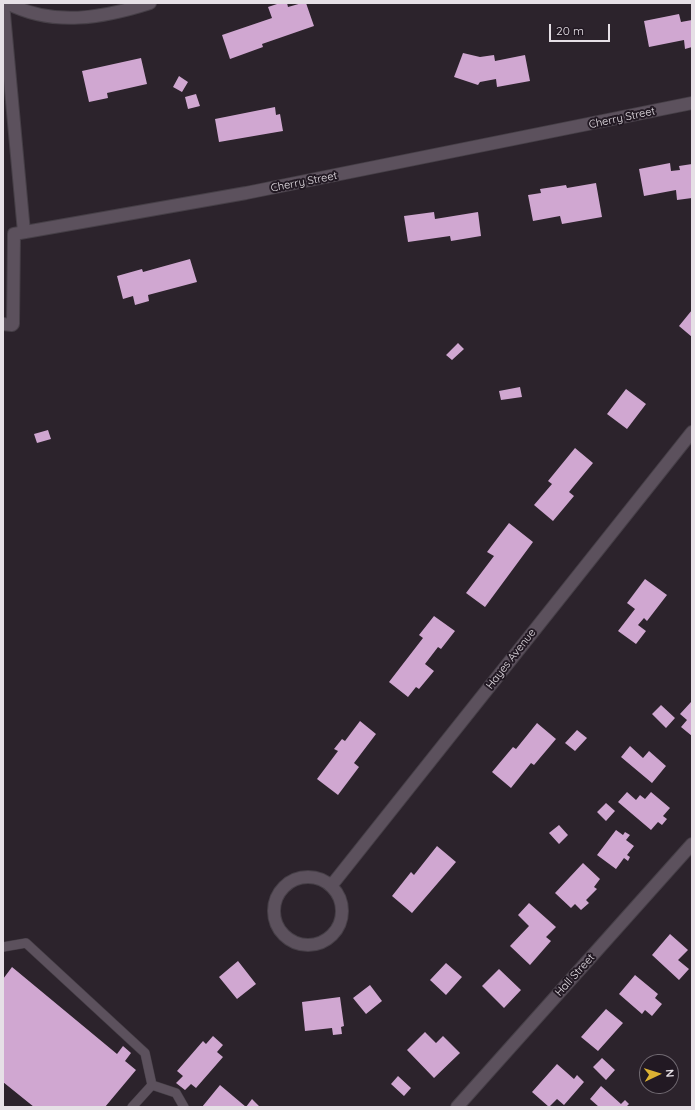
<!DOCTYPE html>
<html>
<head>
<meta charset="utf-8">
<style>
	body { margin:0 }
	#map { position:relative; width:695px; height:1110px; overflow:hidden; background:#2c232c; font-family:Quicksand,sans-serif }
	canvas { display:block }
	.frame { position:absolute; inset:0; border:4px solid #e6e0e6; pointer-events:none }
	.north { position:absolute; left:639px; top:1054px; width:40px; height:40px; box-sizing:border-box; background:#221923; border:1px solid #706971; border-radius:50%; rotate:86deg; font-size:11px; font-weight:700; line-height:16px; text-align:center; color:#e6e0e6 }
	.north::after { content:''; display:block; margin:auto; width:14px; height:18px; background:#dcb233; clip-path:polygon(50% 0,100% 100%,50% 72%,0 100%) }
	.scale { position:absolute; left:549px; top:24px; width:61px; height:18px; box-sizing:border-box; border:2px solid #e6e0e6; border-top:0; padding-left:5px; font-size:12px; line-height:14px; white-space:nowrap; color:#e6e0e6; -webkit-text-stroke:3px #221923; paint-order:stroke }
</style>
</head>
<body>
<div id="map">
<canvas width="695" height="1110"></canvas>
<div class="frame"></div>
<div class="north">N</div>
<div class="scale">20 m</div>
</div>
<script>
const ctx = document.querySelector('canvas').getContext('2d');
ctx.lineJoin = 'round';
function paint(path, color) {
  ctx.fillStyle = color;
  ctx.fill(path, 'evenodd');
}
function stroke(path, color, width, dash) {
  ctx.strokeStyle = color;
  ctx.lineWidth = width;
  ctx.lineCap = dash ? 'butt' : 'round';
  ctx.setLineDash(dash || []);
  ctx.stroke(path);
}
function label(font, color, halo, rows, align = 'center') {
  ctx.font = font + ' Quicksand,sans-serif';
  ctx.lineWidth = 4;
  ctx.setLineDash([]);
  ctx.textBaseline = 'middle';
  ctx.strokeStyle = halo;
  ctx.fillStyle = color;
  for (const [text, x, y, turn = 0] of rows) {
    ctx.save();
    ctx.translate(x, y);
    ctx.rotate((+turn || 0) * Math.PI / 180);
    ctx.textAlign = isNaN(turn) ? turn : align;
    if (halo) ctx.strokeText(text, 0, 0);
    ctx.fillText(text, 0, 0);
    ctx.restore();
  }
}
const building = new Path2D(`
	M280,3H287L288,7L302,3H306L314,26L262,44L263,47L230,59L222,35L272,18L268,7Z
	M679,14L681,22L692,20V47L685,49L684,40L649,47L644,21Z
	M463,53L480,57L494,55L495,61L525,55L530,81L497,87L496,79L480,82L478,85L454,77Z
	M141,58L147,84L107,93L108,98L89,102L82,71Z
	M179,76L188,82L182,92L173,87Z
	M196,94L200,106L188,109L185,97Z
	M275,107L276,115L280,114L283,131L219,142L215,119Z
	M670,163L671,171L680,170L679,166L692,164V187H691L692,198L677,200L676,190L644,196L639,169Z
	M596,183L602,217L562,224L560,216L533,221L528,195L541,193L540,189L566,185L567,188Z
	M434,212L435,219L478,212L481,236L451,241L450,236L408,242L404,216Z
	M190,259L197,282L148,295L149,301L135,305L133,296L123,299L117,276L142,269L143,272Z
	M692,310V337L679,326Z
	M458,343L464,349L452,360L446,355Z
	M520,387L522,397L501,400L499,391Z
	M626,389L646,404L627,429L607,414Z
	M48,430L51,439L37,443L34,434Z
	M575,448L593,463L569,492L574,496L553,521L534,505L552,484L548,481Z
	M509,523L533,542L485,607L466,593L494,556L487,552Z
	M645,579L667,595L647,621L644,618L638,625L646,631L636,644L618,631L635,609L627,603Z
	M434,616L455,631L441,649L438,647L425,664L434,671L419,689L416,687L408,697L389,682L423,638L419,635Z
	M691,702L692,703V736L681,727L687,720L680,714Z
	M661,705L675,718L666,728L652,714Z
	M360,721L376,734L354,763L359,767L338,795L317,779L338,751L334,749L342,739L345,741Z
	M537,723L556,739L534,765L531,763L511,788L492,772L513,747L516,749Z
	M577,730L587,738L575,751L565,743Z
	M630,746L643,758L649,751L666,766L652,783L621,757Z
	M627,792L636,800L640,795L645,799L651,792L670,808L663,816L667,819L662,825L658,822L651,830L618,802Z
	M606,803L615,811L606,821L597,812Z
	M559,825L568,835L559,844L549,833Z
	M616,830L623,835L625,832L630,835L626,840L634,846L627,855L630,857L628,861L624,858L616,869L597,855Z
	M437,846L456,862L412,913L392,896L411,872L414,875Z
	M583,863L600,879L594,887L597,889L586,900L589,903L581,910L575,904L571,908L555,893Z
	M529,903L556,927L546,937L551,941L530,965L510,946L529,926L518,915Z
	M670,934L688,950L678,960L689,969L679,980L652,955Z
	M238,961L256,984L237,999L219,977Z
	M446,963L462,977L446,995L430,980Z
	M12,967L117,1054L123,1046L131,1053L125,1061L136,1070L105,1107H34L3,1082V979Z
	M499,969L521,990L504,1008L482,986Z
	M635,975L658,994L655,998L662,1004L652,1016L645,1010L642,1014L619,994Z
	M370,985L382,1001L366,1014L353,998Z
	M340,997L344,1026L341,1027L342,1034L333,1035L332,1028L305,1031L302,1002Z
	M606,1009L623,1023L598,1051L581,1037Z
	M425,1032L436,1043L443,1036L460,1053L434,1078L407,1050Z
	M213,1036L223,1045L217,1052L223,1057L196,1088L191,1084L185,1090L176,1083L183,1076L177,1071L203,1041L206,1044Z
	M602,1058L615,1070L606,1080L593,1067Z
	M557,1064L574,1079L577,1075L584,1082L564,1105L557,1099L549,1107L532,1092Z
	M398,1076L411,1088L404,1096L391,1084Z
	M220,1085L246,1107L252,1099L259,1106L258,1107H202Z
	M601,1086L621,1104L625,1100L629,1104L626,1107H599L590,1099Z`);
const lane = new Path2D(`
	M3,947L26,943L145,1053L152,1085
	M132,1107L152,1085L176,1093L184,1107`);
const street = new Path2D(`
	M3,3L24,232
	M7,3C53,27 103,18 150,3
	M3,324L12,325L13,324L14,234L246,193L692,103
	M274 911a34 34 0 1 1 68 0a34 34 0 1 1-68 0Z
	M331,886L692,432
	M457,1107L692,844`);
const streetNames = [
	["Cherry Street",622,118,-12],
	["Cherry Street",304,182,-11],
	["Hayes Avenue",511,659,-52],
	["Hall Street",575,975,-48]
];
paint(building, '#d0a7d1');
stroke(lane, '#463f47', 10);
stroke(street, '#463f47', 14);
stroke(lane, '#5c515d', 9);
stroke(street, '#5c515d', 12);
label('11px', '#e6e0e6', '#221923', streetNames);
</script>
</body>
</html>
